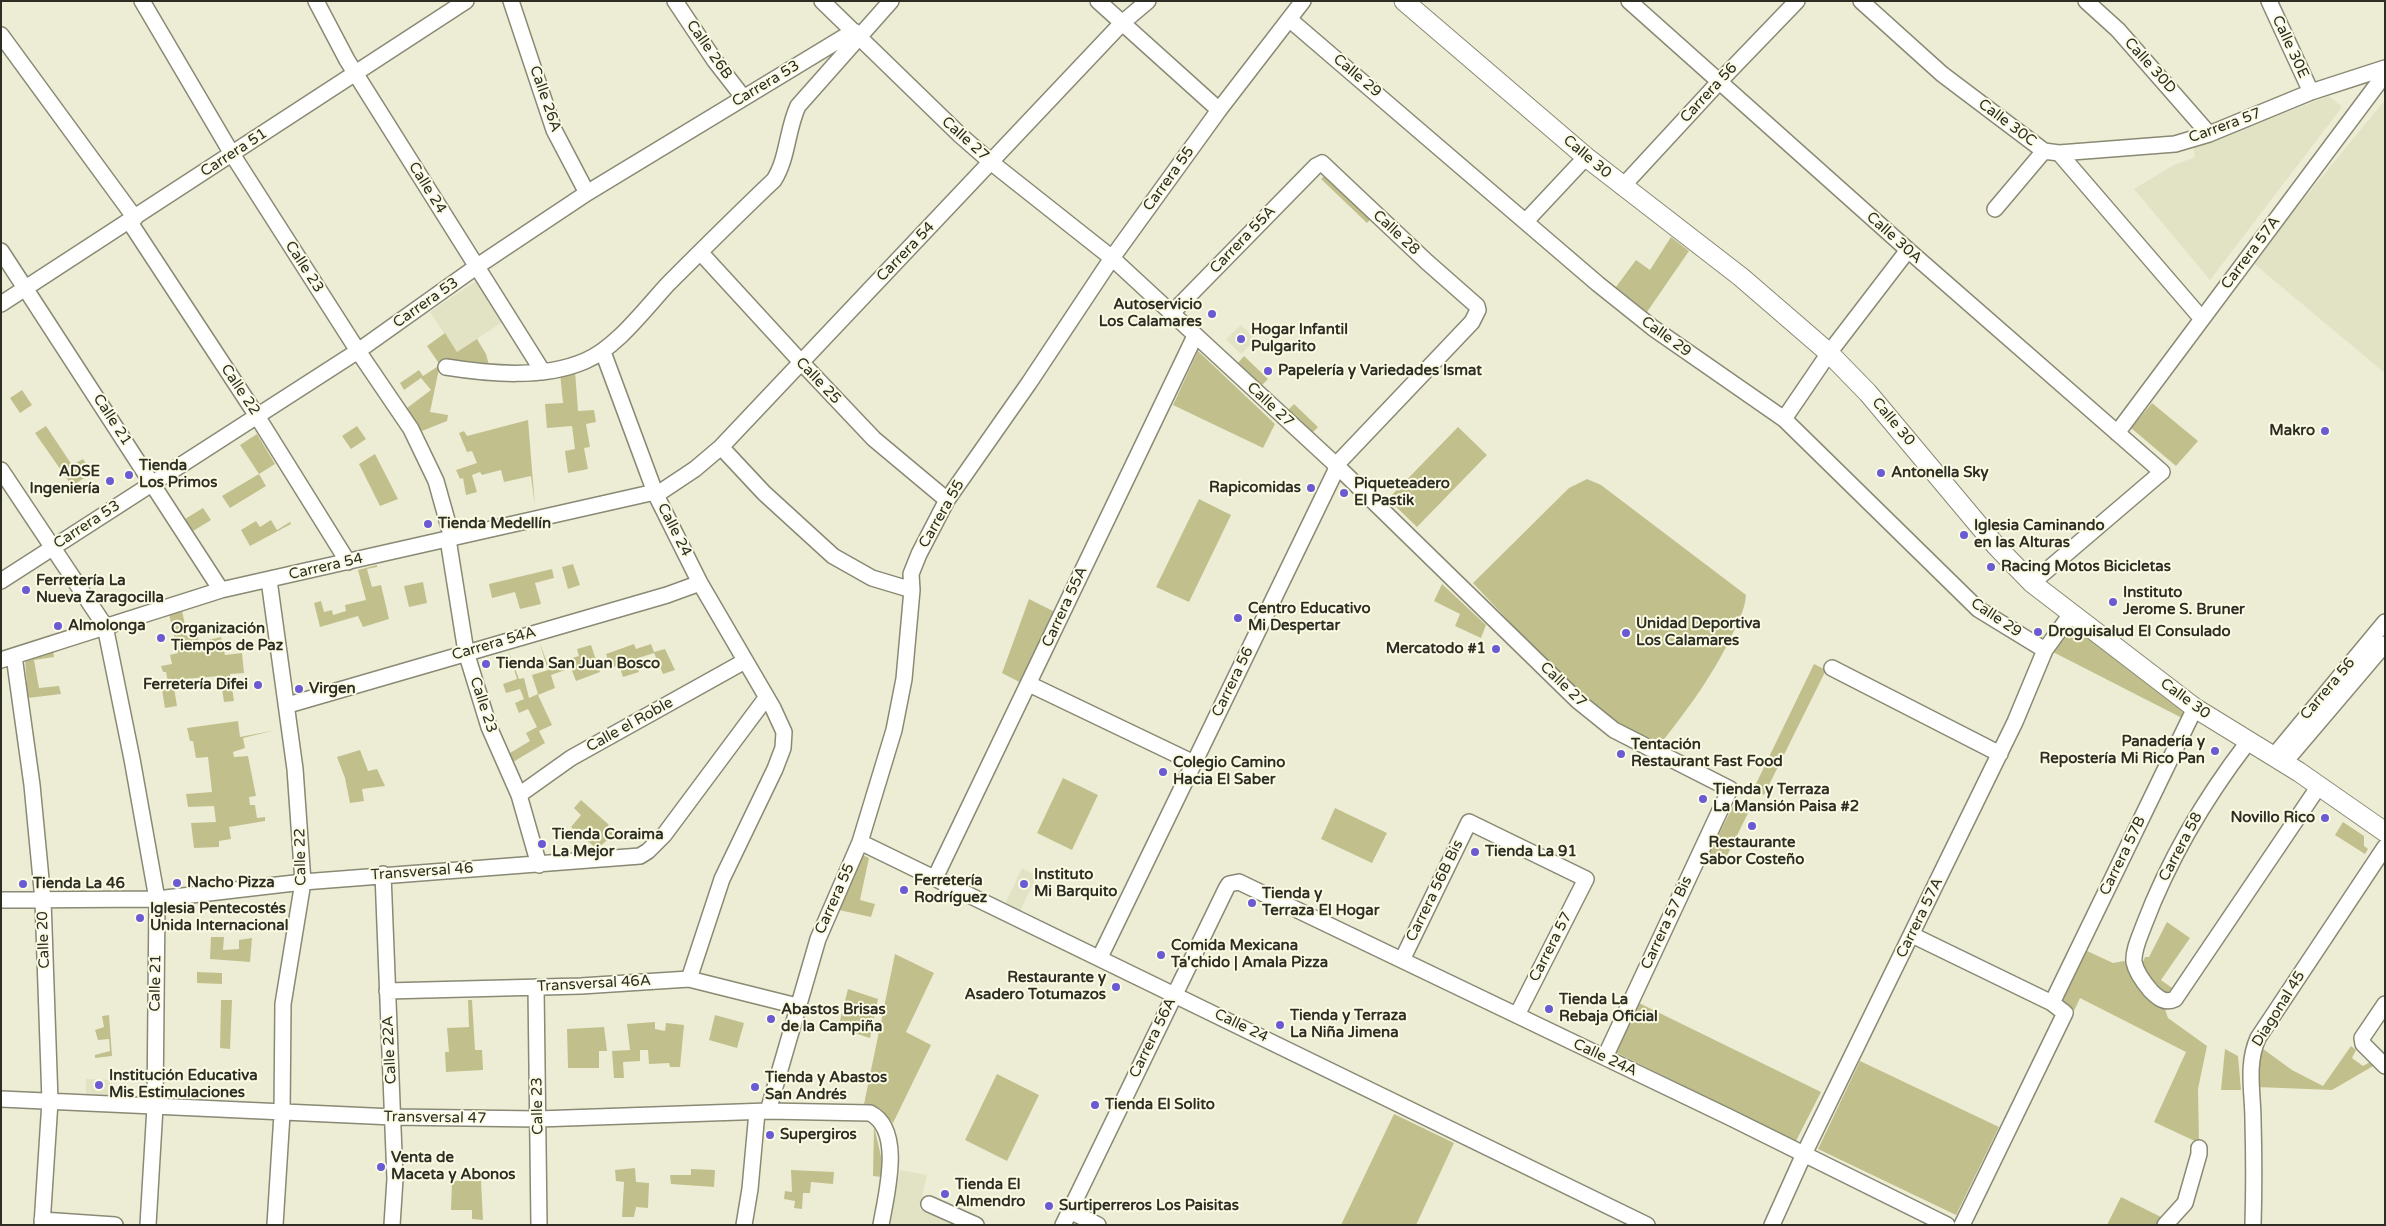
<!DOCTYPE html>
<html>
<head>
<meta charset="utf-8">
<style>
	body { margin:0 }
	#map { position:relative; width:2386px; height:1226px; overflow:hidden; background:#ededd6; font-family:"Varela Round",sans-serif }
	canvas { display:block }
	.frame { position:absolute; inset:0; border:2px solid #2d2d24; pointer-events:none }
</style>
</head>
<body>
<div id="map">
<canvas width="2386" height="1226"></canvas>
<div class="frame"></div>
</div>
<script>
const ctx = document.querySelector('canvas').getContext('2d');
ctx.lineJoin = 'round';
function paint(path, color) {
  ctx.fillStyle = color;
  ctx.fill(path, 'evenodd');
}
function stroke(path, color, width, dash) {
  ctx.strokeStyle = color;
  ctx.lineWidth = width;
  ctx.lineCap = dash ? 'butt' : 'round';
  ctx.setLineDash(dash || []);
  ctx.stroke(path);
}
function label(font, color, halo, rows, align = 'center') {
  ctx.font = font + ' "Varela Round",sans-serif';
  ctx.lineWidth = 4;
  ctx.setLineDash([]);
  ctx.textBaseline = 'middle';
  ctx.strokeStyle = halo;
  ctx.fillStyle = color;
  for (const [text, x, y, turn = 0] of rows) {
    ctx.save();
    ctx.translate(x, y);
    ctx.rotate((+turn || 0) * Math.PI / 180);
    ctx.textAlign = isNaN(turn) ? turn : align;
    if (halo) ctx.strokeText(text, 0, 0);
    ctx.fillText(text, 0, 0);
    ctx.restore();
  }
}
const built = new Path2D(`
	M2329,96L2342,107L2210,280L2134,189L2172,166L2195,157L2193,148Z
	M2385,100V373L2252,262Z
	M476,281L504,321L457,352L430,312Z
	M1241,325L1256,339L1241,354L1226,339Z
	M1022,868L1037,876L1020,911L1005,904Z
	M86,1079L112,1080L111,1095L86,1094Z
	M900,1170L927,1175L919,1209L964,1225H890Z`);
const green = new Path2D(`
	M1326,174L1372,218L1367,223L1321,179Z
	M1671,237L1689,251L1647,312L1616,287L1636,260L1650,270Z
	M445,333L457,352L477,339L486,354L489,365L440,364L430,412L448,415L447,421L422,431L407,408L431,390L421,378L404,390L400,383L419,370L423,376L440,365L427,346Z
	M1198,351L1275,424L1263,448L1173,405Z
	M1244,356L1268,379L1262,385L1238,363Z
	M575,371L578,411L594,410L596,422L586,424L590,447L584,448L588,469L568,473L565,451L575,449L572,426L547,428L545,404L563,403L560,373Z
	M22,390L32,405L20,413L10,398Z
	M2152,403L2198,441L2176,466L2131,428Z
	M1294,404L1318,427L1312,433L1288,410Z
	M528,420L535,507L531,476L504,482L501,470L482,475L480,472L472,475L477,492L466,495L463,478L460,479L456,470L477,463L472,451L467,452L459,433L464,431L467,436Z
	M46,426L72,465L83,459L92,473L72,486L35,433Z
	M357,426L366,439L351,449L342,436Z
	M1458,427L1487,455L1417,527L1388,499Z
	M257,434L275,464L259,474L266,486L230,508L222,496L259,474L240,445Z
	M375,454L398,499L380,506L359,464Z
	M1587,479L1601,485L1746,595C1745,610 1738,622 1732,635C1714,673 1691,705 1665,738L1660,742L1625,728L1602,710L1545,660L1473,583L1569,488Z
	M1199,499L1231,515L1189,602L1156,587Z
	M203,508L211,520L193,531L185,519Z
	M271,520L277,530L290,522L291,524L250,546L241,530L256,521L260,527Z
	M573,564L580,585L568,589L562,567Z
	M377,565V567L367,569L372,587L381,585L389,619L363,627L358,616L320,627L314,603L321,601L324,612L332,610L333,615L346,611L345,605L366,600L358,570Z
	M552,569L554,578L535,583L541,604L520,609L515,592L492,598L489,584Z
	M423,582L427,603L409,607L404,586Z
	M1442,584L1486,625L1481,638L1455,626L1460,614L1434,601Z
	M1029,599L1057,613L1025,685L1002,673Z
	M182,610L187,636L197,634L199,642L221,637L225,655L242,653L244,673L230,674L234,701L224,702L220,676L184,679L185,686L174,688L177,706L165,708L162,690L169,688L166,672H163L161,666L172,664L170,655L178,653L169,614Z
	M2070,622L2186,711L2182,718L2051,651Z
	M539,641L548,665L579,656L577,649L591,645L600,672L576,681L571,668L551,675L555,688L538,695L552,725L539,731L545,743L513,762L510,753L530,741L526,733L537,727L528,709L519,713L515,703L524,699L520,689L506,693L503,684L517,679L508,650L519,679L524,678L529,698L538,694L532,675L548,670Z
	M634,644L636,649L651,644L654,652L665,649L675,670L663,674L654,653L635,659L639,672L623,677L619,665L611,668L606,654Z
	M53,650L54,657L34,660L39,688L59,686L61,694L28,698L25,660Z
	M1814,664L1826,670L1764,795L1753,790Z
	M238,721L240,737L276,730L243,738L245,748L233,752L234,757L248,756L256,796L249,797L250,805H255L257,818L265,817V821L229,827L231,839L219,841V847L194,848L191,823L216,822L214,806L188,807L186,794L212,792L208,757L196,758L193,741H190L187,728Z
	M360,750L368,771L377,769L385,786L362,789L364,801L350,803L345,778L337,757Z
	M1063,778L1098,795L1072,850L1037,833Z
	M581,800L608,824L613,835L597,849L571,827L581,815L574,808Z
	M1736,800L1751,807L1722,866L1707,858Z
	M1335,808L1387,833L1372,863L1321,839Z
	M2343,822L2364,836V846L2368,849L2365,854L2335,835Z
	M863,855L869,858L860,900L875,904L871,917L839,910Z
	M2167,922L2190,938L2161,980L2175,990L2174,994L2164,995L2141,967L2145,957H2149Z
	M211,937H224L223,950L239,949V940L252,938L250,962L210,959Z
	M2085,950L2113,963L2124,961L2165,1009L2168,1018L2207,1046L2198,1089L2199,1143L2154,1122L2186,1052L2080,998L2074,1011L2059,1002Z
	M895,954L934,973L906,1032L931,1045L893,1123L879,1108L864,1104Z
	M197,972L222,973V984L197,983Z
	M848,989L878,999L870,1038L838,1028Z
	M221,1000H232L230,1049L220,1048Z
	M468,1000H472L475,1050H482L483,1070L446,1072L445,1052H449L447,1028L469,1027Z
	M1637,1002L1821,1092L1796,1141L1613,1051Z
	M109,1015L112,1056L95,1058V1055L110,1051L109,1039L98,1040L95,1030L104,1027L102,1016Z
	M715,1015L744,1023L737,1048L709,1040Z
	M655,1022V1029L665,1031L666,1023L684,1025L680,1067H670L669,1063L649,1064L648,1050H640V1061L623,1062L624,1078H614L612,1051L630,1050L627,1024Z
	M604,1027L607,1051H599V1068H568L567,1029Z
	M2259,1046L2292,1070L2323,1086L2351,1046L2356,1050L2352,1058L2363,1066L2370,1062L2375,1065L2332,1090L2257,1087Z
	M2225,1049L2238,1056L2241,1090H2221Z
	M1860,1061L1999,1127L1956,1215L1818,1149Z
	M997,1074L1039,1095L1007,1161L965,1140Z
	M1394,1114L1454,1143L1416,1225H1341Z
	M874,1126L883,1165L881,1177L873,1176Z
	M635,1168L636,1182L649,1183L648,1208L636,1207L634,1217H622L624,1182L616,1181L615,1170Z
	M691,1169L715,1170L714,1187L671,1184L670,1175H691Z
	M791,1170L834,1172L833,1184L811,1182L810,1193H803L802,1209L794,1208L795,1201L784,1199L785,1191L792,1192Z
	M452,1181H481L483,1220L472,1219V1210H451Z
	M2121,1197L2165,1219L2159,1225H2107Z`);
const minor = new Path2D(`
	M142,1L232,154L358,351L411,429L436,481L452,538
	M316,1L347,60L543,372
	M511,1L554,130L587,193
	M675,1L715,61L743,97
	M822,1L960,135L992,163L1112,258L1336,465L1578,701L1614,730L1730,789L1605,1057
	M1098,1L1219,110
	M1629,1L1908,250L2162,472L2032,583
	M1861,1L1942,74L2044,151L2059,153L2175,144L2209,134L2311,92L2385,68
	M2086,1L2118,30L2209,134
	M2269,1L2311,92
	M1289,19L1598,284L1653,328L1784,419L1978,609L2045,650
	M1,35L135,218
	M2059,153L2202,319
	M1622,187L1719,82L1797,1
	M1995,209L2044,151
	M129,221L257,416L348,562
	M1526,221L1586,157
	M1,251L221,590
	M700,252L801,362L874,439L947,500
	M1,304L466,1
	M603,352L656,495L700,583L773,708L784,732L783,748L775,769L722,879L689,979
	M446,367C490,374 543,379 585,361C616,348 645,309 668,284C703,249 738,214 774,180C788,158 787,129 798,106L891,1
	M1784,419L1829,353L1908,250
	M2117,433L2385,74
	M721,447L764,493L833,556L872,578L912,590
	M1,470L105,626L132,759L157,899L155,1107L148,1225
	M656,495L695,469L721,447L1122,23L1148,1
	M448,539L466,652L489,727L519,795L539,865
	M269,580L295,769L303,882L283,1004L282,1114L275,1225
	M1,581L358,351L476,267L587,193L854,31
	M14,656L32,785L43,900L50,1101L42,1225
	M1,660L221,590L655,492
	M1832,668L2000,754
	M1029,684L1194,763
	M288,705L667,595L700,583
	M2248,742C2205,798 2169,859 2144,925C2140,936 2133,950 2134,962C2136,972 2145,984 2151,991C2158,998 2165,1004 2175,999L2319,786
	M2273,757L2385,622
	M2284,763L2385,644
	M519,795L571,758L745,661
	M860,842L1647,1225
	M383,874L395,1179L392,1225
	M935,878L1195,336
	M1,900L157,899L303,882L640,856L648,851L664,835L766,698
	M1912,935L2052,1003L2065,1013L1962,1225
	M1100,957L1335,472L1336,465L1472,322L1478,310L1477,306L1427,262L1322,163L1316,166L1171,314
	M1402,960L1469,822L1586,879L1517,1015
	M536,987L539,1225
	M387,991L581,986L689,979L797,1006
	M2052,1003L2195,708
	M2385,1004L2362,1038L2363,1044L2385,1066
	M1,1099L393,1117L538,1119L768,1111L870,1113C904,1130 886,1195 881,1225
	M768,1111L818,939L860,842L894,730L904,679L912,590L911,574L919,554L947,500L1029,383L1112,258L1219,110L1303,1
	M929,1204L976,1225
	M1070,1211L1098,1225
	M42,1220L115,1225
	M744,1225L750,1189L757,1112
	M1063,1225L1226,889L1229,884L1239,882L1729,1117L1947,1225
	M1772,1225L1804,1154L2015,722L2045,650L2071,614
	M2165,1225L2185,1203L2199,1154V1148
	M2253,1225C2254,1190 2254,1156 2253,1121C2253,1092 2246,1065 2258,1038L2385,847`);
const major = new Path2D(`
	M1404,1L1586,157L1741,277L1829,353L1868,393L1997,547L2032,583L2195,708L2299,772L2385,832`);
const markers = [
	[1212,314,5,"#6a5ad4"],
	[1241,339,5,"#6a5ad4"],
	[1268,371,5,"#6a5ad4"],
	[2325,431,5,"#6a5ad4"],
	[1881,473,5,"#6a5ad4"],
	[129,475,5,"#6a5ad4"],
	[110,481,5,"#6a5ad4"],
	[1311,488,5,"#6a5ad4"],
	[1344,493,5,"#6a5ad4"],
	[428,524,5,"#6a5ad4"],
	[1964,535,5,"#6a5ad4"],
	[1991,567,5,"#6a5ad4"],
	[26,590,5,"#6a5ad4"],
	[2113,602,5,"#6a5ad4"],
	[1238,618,5,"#6a5ad4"],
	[58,626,5,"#6a5ad4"],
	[2038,632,5,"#6a5ad4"],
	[1626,633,5,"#6a5ad4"],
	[161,638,5,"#6a5ad4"],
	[1496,649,5,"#6a5ad4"],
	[486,664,5,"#6a5ad4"],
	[258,685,5,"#6a5ad4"],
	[299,689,5,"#6a5ad4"],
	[2215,751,5,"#6a5ad4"],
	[1621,754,5,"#6a5ad4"],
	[1163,772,5,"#6a5ad4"],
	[1703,799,5,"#6a5ad4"],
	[2325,818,5,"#6a5ad4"],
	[1752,826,5,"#6a5ad4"],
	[542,844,5,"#6a5ad4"],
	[1475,852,5,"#6a5ad4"],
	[177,883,5,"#6a5ad4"],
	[23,884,5,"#6a5ad4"],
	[1024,884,5,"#6a5ad4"],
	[904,890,5,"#6a5ad4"],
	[1252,903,5,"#6a5ad4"],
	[140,918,5,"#6a5ad4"],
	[1161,955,5,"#6a5ad4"],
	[1116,987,5,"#6a5ad4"],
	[1549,1009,5,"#6a5ad4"],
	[771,1019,5,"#6a5ad4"],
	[1280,1025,5,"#6a5ad4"],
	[99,1085,5,"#6a5ad4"],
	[755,1087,5,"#6a5ad4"],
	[1095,1105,5,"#6a5ad4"],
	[770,1135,5,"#6a5ad4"],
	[381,1167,5,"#6a5ad4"],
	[945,1194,5,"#6a5ad4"],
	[1049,1206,5,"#6a5ad4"]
];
const streetNames = [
	["Calle 30E",2290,47,65],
	["Calle 26B",709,50,55],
	["Calle 30D",2150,66,48],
	["Calle 29",1357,76,40],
	["Carrera 53",766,84,-31],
	["Carrera 56",1709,93,-47],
	["Calle 26A",545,99,71],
	["Calle 30C",2007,123,37],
	["Carrera 57",2225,126,-20],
	["Calle 27",965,139,42],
	["Carrera 51",234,153,-33],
	["Calle 30",1587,157,40],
	["Carrera 55",1169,179,-54],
	["Calle 24",427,188,58],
	["Calle 28",1396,233,43],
	["Calle 30A",1894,238,42],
	["Carrera 55A",1243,240,-46],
	["Carrera 54",906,252,-46],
	["Carrera 57A",2251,253,-53],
	["Calle 23",304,267,57],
	["Carrera 53",426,303,-35],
	["Calle 29",1666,337,36],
	["Calle 25",818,381,46],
	["Calle 22",240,390,56],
	["Calle 27",1270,405,43],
	["Calle 21",112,420,57],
	["Calle 30",1893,422,50],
	["Carrera 55",942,514,-60],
	["Carrera 53",87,525,-33],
	["Calle 24",674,530,63],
	["Carrera 54",326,567,-13],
	["Carrera 55A",1065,607,-65],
	["Calle 29",1996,618,34],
	["Carrera 54A",494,644,-16],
	["Carrera 56",1233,682,-64],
	["Calle 27",1563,685,44],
	["Carrera 56",2328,689,-50],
	["Calle 30",2185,699,36],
	["Calle 23",483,705,72],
	["Calle el Roble",630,725,-29],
	["Carrera 58",2181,847,-62],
	["Carrera 57B",2123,856,-64],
	["Calle 22",301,857,-91],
	["Transversal 46",422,872,-4],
	["Carrera 56B Bis",1435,891,-64],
	["Carrera 55",835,899,-66],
	["Carrera 57A",1920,918,-64],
	["Carrera 57 Bis",1667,923,-65],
	["Calle 20",44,940,-92],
	["Carrera 57",1551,947,-63],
	["Calle 21",156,983,-89],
	["Transversal 46A",594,984,-3],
	["Diagonal 45",2279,1009,-58],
	["Calle 24",1241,1026,26],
	["Carrera 56A",1153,1038,-64],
	["Calle 22A",390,1050,-93],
	["Calle 24A",1605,1058,25],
	["Calle 23",538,1106,-91],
	["Transversal 47",435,1118,1]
];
const poiNames = [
	["Autoservicio",1202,305,"right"],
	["Los Calamares",1202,322,"right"],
	["Hogar Infantil",1251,330],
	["Pulgarito",1251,347],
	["Papelería y Variedades Ismat",1278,371],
	["Makro",2315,431,"right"],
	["Tienda",139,466],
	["Los Primos",139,483],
	["ADSE",100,472,"right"],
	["Ingeniería",100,489,"right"],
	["Antonella Sky",1891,473],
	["Piqueteadero",1354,484],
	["El Pastik",1354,501],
	["Rapicomidas",1301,488,"right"],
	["Tienda Medellín",438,524],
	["Iglesia Caminando",1974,526],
	["en las Alturas",1974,543],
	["Racing Motos Bicicletas",2001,567],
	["Ferretería La",36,581],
	["Nueva Zaragocilla",36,598],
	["Instituto",2123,593],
	["Jerome S. Bruner",2123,610],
	["Centro Educativo",1248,609],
	["Mi Despertar",1248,626],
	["Unidad Deportiva",1636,624],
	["Los Calamares",1636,641],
	["Almolonga",68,626],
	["Organización",171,629],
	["Tiempos de Paz",171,646],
	["Droguisalud El Consulado",2048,632],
	["Mercatodo #1",1486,649,"right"],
	["Tienda San Juan Bosco",496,664],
	["Ferretería Difei",248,685,"right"],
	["Virgen",309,689],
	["Panadería y",2205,742,"right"],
	["Repostería Mi Rico Pan",2205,759,"right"],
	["Tentación",1631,745],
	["Restaurant Fast Food",1631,762],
	["Colegio Camino",1173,763],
	["Hacia El Saber",1173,780],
	["Tienda y Terraza",1713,790],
	["La Mansión Paisa #2",1713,807],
	["Novillo Rico",2315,818,"right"],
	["Tienda Coraima",552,835],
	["La Mejor",552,852],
	["Restaurante",1752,843,"center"],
	["Sabor Costeño",1752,860,"center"],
	["Tienda La 91",1485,852],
	["Instituto",1034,875],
	["Mi Barquito",1034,892],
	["Ferretería",914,881],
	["Rodríguez",914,898],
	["Nacho Pizza",187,883],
	["Tienda La 46",33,884],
	["Tienda y",1262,894],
	["Terraza El Hogar",1262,911],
	["Iglesia Pentecostés",150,909],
	["Unida Internacional",150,926],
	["Comida Mexicana",1171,946],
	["Ta'chido | Amala Pizza",1171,963],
	["Restaurante y",1106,978,"right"],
	["Asadero Totumazos",1106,995,"right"],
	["Tienda La",1559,1000],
	["Rebaja Oficial",1559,1017],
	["Abastos Brisas",781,1010],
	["de la Campiña",781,1027],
	["Tienda y Terraza",1290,1016],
	["La Niña Jimena",1290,1033],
	["Institución Educativa",109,1076],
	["Mis Estimulaciones",109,1093],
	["Tienda y Abastos",765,1078],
	["San Andrés",765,1095],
	["Tienda El Solito",1105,1105],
	["Supergiros",780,1135],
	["Venta de",391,1158],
	["Maceta y Abonos",391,1175],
	["Tienda El",955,1185],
	["Almendro",955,1202],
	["Surtiperreros Los Paisitas",1059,1206]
];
paint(built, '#e2e2c5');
paint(green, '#c1c08c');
stroke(minor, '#898974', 18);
stroke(major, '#898974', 21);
stroke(minor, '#fff', 15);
stroke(major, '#fff', 19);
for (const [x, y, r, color] of markers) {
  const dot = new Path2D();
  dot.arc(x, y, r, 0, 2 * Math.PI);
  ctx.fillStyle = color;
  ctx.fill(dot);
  stroke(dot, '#fbfbe4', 2);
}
label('15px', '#2d2d24', '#fbfbe4', streetNames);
label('bold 15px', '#2d2d24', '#fbfbe4', poiNames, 'left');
</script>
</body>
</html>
